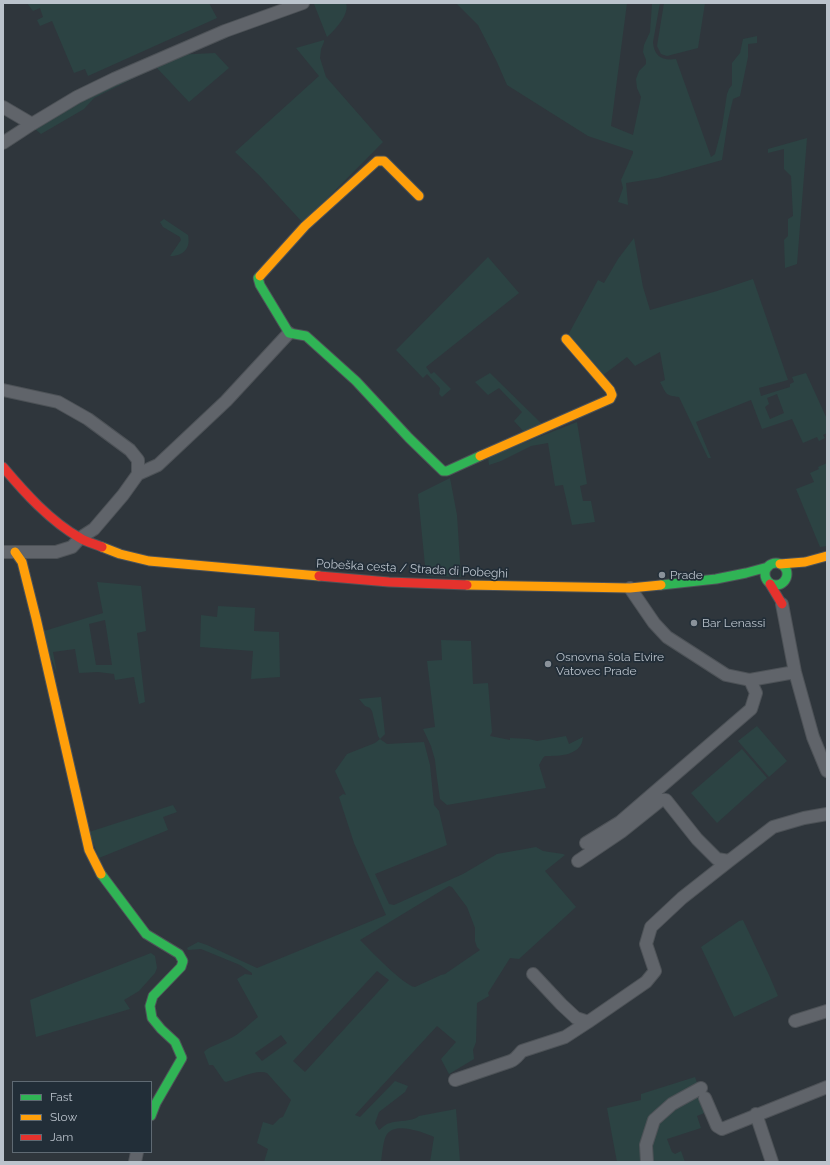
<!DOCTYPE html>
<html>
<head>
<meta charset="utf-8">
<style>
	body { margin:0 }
	#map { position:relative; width:830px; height:1165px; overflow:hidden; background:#2f363c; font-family:Raleway,sans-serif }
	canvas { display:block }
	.frame { position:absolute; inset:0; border:4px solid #bbc3cc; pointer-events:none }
	.legend { position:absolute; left:12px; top:1081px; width:140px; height:72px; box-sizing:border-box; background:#222e38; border:1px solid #5f6a73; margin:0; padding:5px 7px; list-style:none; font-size:12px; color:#bbc3cc }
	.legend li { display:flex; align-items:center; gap:8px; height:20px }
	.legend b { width:20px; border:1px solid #5f6a73 }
</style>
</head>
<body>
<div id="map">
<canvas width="830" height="1165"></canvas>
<div class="frame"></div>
<ul class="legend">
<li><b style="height:5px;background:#30b455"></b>Fast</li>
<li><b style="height:5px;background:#ff9f0a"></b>Slow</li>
<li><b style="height:5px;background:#e5322d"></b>Jam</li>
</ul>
</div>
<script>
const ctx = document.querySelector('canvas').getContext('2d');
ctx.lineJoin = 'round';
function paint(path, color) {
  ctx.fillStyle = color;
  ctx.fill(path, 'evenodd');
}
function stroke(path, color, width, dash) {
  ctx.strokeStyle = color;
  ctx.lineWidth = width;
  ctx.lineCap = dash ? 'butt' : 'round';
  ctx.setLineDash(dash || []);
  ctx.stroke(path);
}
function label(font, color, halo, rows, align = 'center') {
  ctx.font = font + ' Raleway,sans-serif';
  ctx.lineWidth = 3.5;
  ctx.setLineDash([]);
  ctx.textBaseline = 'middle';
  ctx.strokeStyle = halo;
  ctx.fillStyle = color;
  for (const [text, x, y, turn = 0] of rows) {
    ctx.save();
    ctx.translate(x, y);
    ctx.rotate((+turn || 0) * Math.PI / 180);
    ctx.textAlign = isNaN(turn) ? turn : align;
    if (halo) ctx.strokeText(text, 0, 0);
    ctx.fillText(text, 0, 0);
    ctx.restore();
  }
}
const green = new Path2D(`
	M27,3H209L217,18L88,76L85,69L74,73L52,21L40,26L37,20L43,17L40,8L33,11Z
	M317,3H346C350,14 335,30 327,37L314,4Z
	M456,3H627L611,126L633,135L641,97L637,88L636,79L639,71L646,64V60L643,52L644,45L650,32L652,4L642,3H660L653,42C654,57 663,61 676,59L711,157L715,154L722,127L727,94L729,89L732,85V63L740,53L743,39L757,36V43L748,44V57L740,96L733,99L728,120L722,160L658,178L626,183L628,205L618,202L623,188L621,180L633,153V151L588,136L507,85L497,62L478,25Z
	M664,3H705L698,48L667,56L661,54L657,46Z
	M324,40V42L321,49L320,58L326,77L383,142L303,223L259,175L235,152L319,76L296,48Z
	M215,53L229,68L189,102L156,67L94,98L84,109L41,134L35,129L46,119L174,55Z
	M807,138L797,264L785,268L784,240L788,236V219L793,216L791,176L784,169V149L768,153V149Z
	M164,219L188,235C191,249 183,256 170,256L181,240L180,237L163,227L160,222Z
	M634,238L643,287L650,310L717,291L753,279L788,380L759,388L761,396L790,387V384L794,382L792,377L806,373L827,419V433L823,435L825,438L819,441L817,437L803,443L792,419L762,429L751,400L696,422L711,458H708L679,397C665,395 667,395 660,382L665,380L660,352L635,366L627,357L602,376L567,337L598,280L604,283L618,259ZM777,394L784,413L770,419L765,407L769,404L767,398Z
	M488,257L519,293L426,367L431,374L434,372L451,389L442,397L439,394L440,388L427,374L423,378L396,350Z
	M490,373L544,426L526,434L514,421L522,412L499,388L488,395L475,382Z
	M577,422L587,484L580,486L583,501H591L595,522L572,525L563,485L555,486L548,443L531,446L501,461L489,465L488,457Z
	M827,463V546L820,547L796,489L814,482L810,473L819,469L818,467Z
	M450,478L457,515L461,577L426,576L418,494Z
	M97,582L141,586L146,631L137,633L145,702L139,704L134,677L115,680L114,674L98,672L79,673L75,649L53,652L57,673L41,632L103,613ZM105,620L112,665H96L89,624Z
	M218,606L255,608L254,631L279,632L280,677L251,679L253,651L200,647L201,615L217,617Z
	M441,640L471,641L473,684L488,683L492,732L490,736L510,740V738L529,739L537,741L566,736L569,744L583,737C582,756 559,756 545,756C542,758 541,762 539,765L546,788L447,805L440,799L437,778L435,760L431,746L423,729L435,727L427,661L442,660Z
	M381,697L385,734L380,739L387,744L424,742L430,765L434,805L439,811L447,845L375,874L389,904L394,905L463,874L497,854L536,847L543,851L563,854L565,855L545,871L576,907L519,959L510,958L488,993L489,996L477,1003L476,1042L473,1050L474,1059L449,1074L441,1059L456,1042L437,1026L355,1115L360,1117L395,1081L408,1086L405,1092L379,1112L375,1123L379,1130C382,1128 385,1124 390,1123C399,1120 412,1122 419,1116L456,1109L460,1162H430L434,1137C422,1132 397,1122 387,1134C383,1139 382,1156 381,1162H264L268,1149L257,1143L263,1122L273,1125L280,1118L283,1117L291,1100L267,1073C256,1069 237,1079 226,1082L224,1081L213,1065H209L204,1052C209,1046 225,1042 233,1037C242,1032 250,1023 258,1017L237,979L245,974L252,975V973L240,965L201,949L188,950L187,948L198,942L207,945L257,968L386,915L354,843L339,797L343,794L346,795L335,771L347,754L375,743L380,739L378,736L372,711L370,708L365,706L359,699ZM449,886L452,887L467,907L475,928V941L477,947L480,950L445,974L441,975L415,987C404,986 369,949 360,940ZM377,971L389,980L305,1072L293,1061ZM281,1035L287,1043L262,1061L255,1053Z
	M757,726L787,761L769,777L738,741Z
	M742,749L767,778L717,823L691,793Z
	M173,805L177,812L163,817L168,830L99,858L89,832Z
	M743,920L769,975L778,996L734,1017L701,947L739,921Z
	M151,953L155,956L157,968L155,973L139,991L124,1000L130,1009L36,1037L30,1000Z
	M695,1077L707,1112L697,1116L701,1128L667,1139L672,1152L675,1154L681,1151L685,1162H617L607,1108L641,1100V1094Z`);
const street = new Path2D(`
	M3,107L32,124
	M3,143L32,124L77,97L114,79L225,31L303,3
	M3,390L58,402L88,419L130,450L138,460V474L123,495L94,529L80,538L72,547L56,552H3
	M138,474L158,465L226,401L289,333
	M630,588L654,623L667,637L726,675L750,680L795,672
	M782,604L795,672L813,737L827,771
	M586,843L620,822L751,709L756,693L750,680
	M578,861L621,832L661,800H666L697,839L717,859L729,861
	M533,974L561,1004L576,1018L588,1022L646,982L655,971L646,944L651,927L682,898L729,861L773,827L804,818L827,814
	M795,1021L827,1011
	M455,1080L511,1061C516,1059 518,1055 522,1051L565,1037L588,1022
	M705,1098L717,1126L722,1129L827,1087
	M756,1114L772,1162
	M135,1162L137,1152
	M647,1162L646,1145L654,1120L672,1104L701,1088`);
const fast = new Path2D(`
	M260,276L258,278L260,285L289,333L306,336L356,381L409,438L443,471H447L480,456
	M765 574a11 11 0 1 1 22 0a11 11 0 1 1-22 0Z
	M661,585L716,579L746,573L768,567
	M101,874L146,934L179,954L183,961L181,967L153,996L150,1006L152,1018L161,1029L175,1042L182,1058L156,1103L151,1116`);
const slow = new Path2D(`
	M260,276L305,226L377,161H384L419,196
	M480,456L610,399L612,395L610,390L566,339
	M102,547L120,554L149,561L319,576
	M15,552L22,562L36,618L89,850L101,874
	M780,564L805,562L827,556
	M467,585L630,588L661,585`);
const jam = new Path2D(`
	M3,467C25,493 50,521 80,538C86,542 95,544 102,547
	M319,576L389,582L467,585
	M770,584L782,604`);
const markers = [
	[662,575,4,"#8a929a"],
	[694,623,4,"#8a929a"],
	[548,664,4,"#8a929a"]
];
const streetNames = [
	["Pobeška cesta / Strada di Pobeghi",412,569,3]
];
const poiNames = [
	["Prade",670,575],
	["Bar Lenassi",702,623],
	["Osnovna šola Elvire",556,657],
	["Vatovec Prade",556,671]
];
paint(green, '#2c4343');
stroke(street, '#4d5257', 14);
stroke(fast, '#4d5257', 11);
stroke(slow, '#4d5257', 11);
stroke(jam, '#4d5257', 11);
stroke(street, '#60646a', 12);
stroke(fast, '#30b455', 9);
stroke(slow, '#ff9f0a', 9);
stroke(jam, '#e5322d', 9);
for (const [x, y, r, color] of markers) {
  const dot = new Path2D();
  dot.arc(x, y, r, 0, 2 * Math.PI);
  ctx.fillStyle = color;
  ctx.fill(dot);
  stroke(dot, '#222e38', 1.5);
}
label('12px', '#bbc3cc', '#222e38', streetNames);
label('12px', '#bbc3cc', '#222e38', poiNames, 'left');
</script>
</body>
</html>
